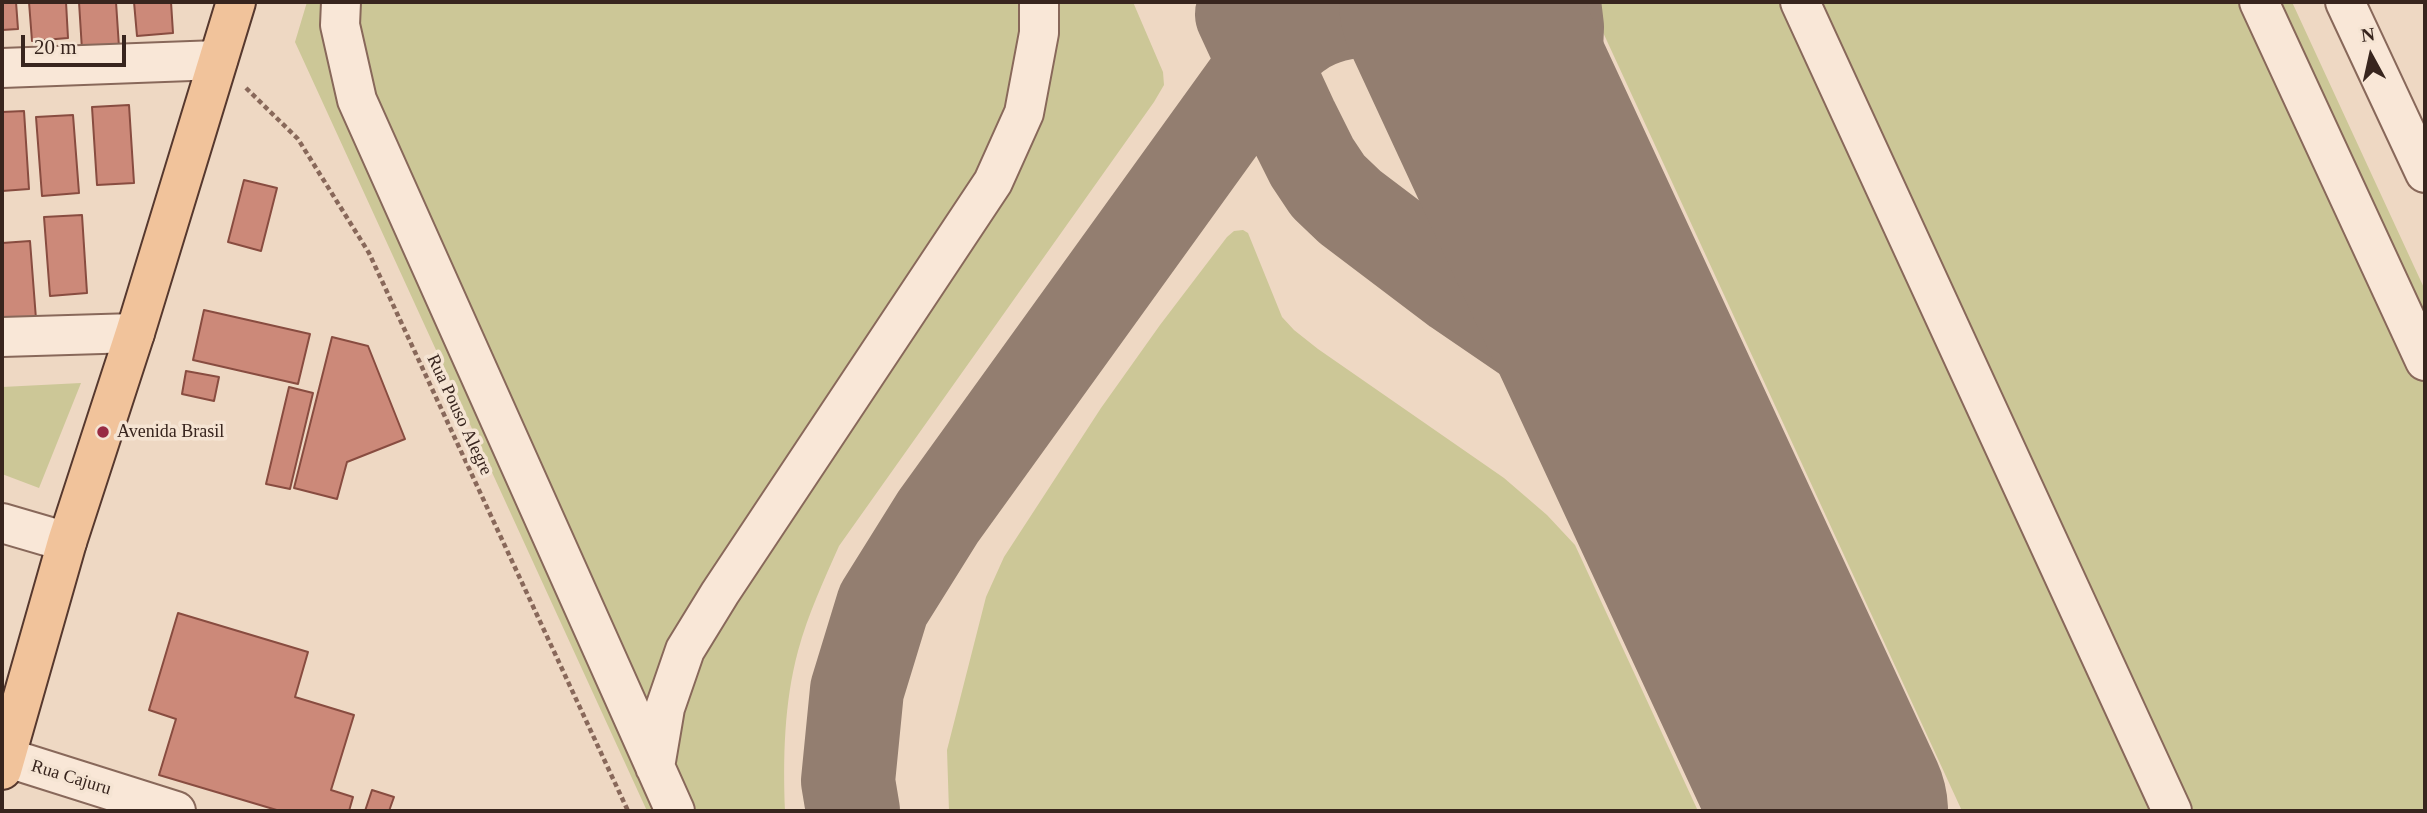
<!DOCTYPE html>
<html>
<head>
<meta charset="utf-8">
<style>
	body { margin:0 }
	#map { position:relative; width:2427px; height:813px; overflow:hidden; background:#eed8c3; font-family:"Times New Roman",serif }
	canvas { display:block }
	.frame { position:absolute; inset:0; border:4px solid #38251e; pointer-events:none }
	.north { position:absolute; left:2336px; top:21px; width:70px; height:70px; -webkit-text-stroke:5px #f5e4d3; paint-order:stroke; rotate:352deg; font-size:19px; font-weight:700; line-height:28px; text-align:center; color:#38251e }
	.north::after { content:''; display:block; margin:auto; width:24px; height:32px; background:#38251e; clip-path:polygon(50% 0,100% 100%,50% 72%,0 100%) }
	.scale { position:absolute; left:21px; top:35px; width:105px; height:32px; box-sizing:border-box; border:4px solid #38251e; border-top:0; padding-left:9px; font-size:21px; line-height:24px; white-space:nowrap; color:#38251e; -webkit-text-stroke:5px #f5e4d3; paint-order:stroke }
</style>
</head>
<body>
<div id="map">
<canvas width="2427" height="813"></canvas>
<div class="frame"></div>
<div class="north">N</div>
<div class="scale">20 m</div>
</div>
<script>
const ctx = document.querySelector('canvas').getContext('2d');
ctx.lineJoin = 'round';
function paint(path, color) {
  ctx.fillStyle = color;
  ctx.fill(path, 'evenodd');
}
function stroke(path, color, width, dash) {
  ctx.strokeStyle = color;
  ctx.lineWidth = width;
  ctx.lineCap = dash ? 'butt' : 'round';
  ctx.setLineDash(dash || []);
  ctx.stroke(path);
}
function label(font, color, halo, rows, align = 'center') {
  ctx.font = font + ' "Times New Roman",serif';
  ctx.lineWidth = 7;
  ctx.setLineDash([]);
  ctx.textBaseline = 'middle';
  ctx.strokeStyle = halo;
  ctx.fillStyle = color;
  for (const [text, x, y, turn = 0] of rows) {
    ctx.save();
    ctx.translate(x, y);
    ctx.rotate((+turn || 0) * Math.PI / 180);
    ctx.textAlign = isNaN(turn) ? turn : align;
    if (halo) ctx.strokeText(text, 0, 0);
    ctx.fillText(text, 0, 0);
    ctx.restore();
  }
}
const green = new Path2D(`
	M307,2H1133L1163,72L1164,85L1154,102L839,546C824,580 808,614 798,651C784,703 783,758 785,811H647L295,42Z
	M1589,2H2292L2425,290V811H1962Z
	M1243,230L1248,233L1282,317L1294,330L1318,349L1504,478L1547,515L1575,545L1698,811H949L947,750L986,597L1004,557L1101,408L1160,325L1227,237L1234,231Z
	M81,383L39,488L2,474V387Z`);
const taxiway = new Path2D(`
	M1242,14L1291,120L1312,162L1328,186L1350,207L1457,288L1599,385L1662,444
	M1553,207L1541,144L1542,119L1556,50L1557,27L1554,2
	M853,811L848,781L857,690L883,605L938,517L1264,65C1275,54 1286,39 1299,31C1339,3 1408,4 1448,33C1462,43 1474,59 1486,71`);
const runway = new Path2D(`
	M1456,2L1831,811`);
const building = new Path2D(`
	M2,2H16L18,29L2,30Z
	M29,2H66L68,38L32,41Z
	M79,2H116L119,47L82,50Z
	M134,2H171L173,33L137,36Z
	M129,105L134,183L97,185L92,107Z
	M24,111L29,189L2,191V112Z
	M73,115L79,193L42,196L36,117Z
	M244,180L277,188L261,251L228,242Z
	M82,215L87,293L50,296L44,217Z
	M30,241L36,319L2,322V243Z
	M204,310L310,334L298,384L193,360Z
	M332,337L368,346L405,439L347,462L337,499L294,488Z
	M186,371L219,377L214,401L182,394Z
	M289,387L313,393L290,489L266,484Z
	M178,613L308,652L295,697L354,715L331,790L353,797L349,811H280L159,775L176,719L149,710Z
	M372,790L394,797L389,811H365Z`);
const path = new Path2D(`
	M246,88L298,139L369,253L628,811`);
const minor = new Path2D(`
	M341,2L340,25L357,100L675,811
	M1800,2L2172,811
	M2259,2L2425,361
	M2345,2L2425,173
	M2,68L218,60
	M2,337L135,333
	M2,523L67,542
	M5,757L176,811
	M655,767L665,708L685,650L720,593L993,182L1024,113L1039,33V2`);
const major = new Path2D(`
	M2,770L67,542L135,333L236,2`);
const markers = [
	[103,432,7,"#972a43"]
];
const streetNames = [
	["Rua Pouso Alegre",459,415,65],
	["Rua Cajuru",71,778,17]
];
const poiNames = [
	["Avenida Brasil",117,432]
];
paint(green, '#ccc797');
stroke(taxiway, '#937e70', 94);
stroke(runway, '#937e70', 234);
paint(building, '#cc8979');
stroke(building, '#884c40', 2);
stroke(minor, '#88685a', 42);
stroke(major, '#56382e', 42);
stroke(path, '#88685a', 4.5, [5, 3.5]);
stroke(minor, '#f9e7d7', 38);
stroke(major, '#f1c39b', 38);
for (const [x, y, r, color] of markers) {
  const dot = new Path2D();
  dot.arc(x, y, r, 0, 2 * Math.PI);
  ctx.fillStyle = color;
  ctx.fill(dot);
  stroke(dot, '#f5e4d3', 2.5);
}
label('18px', '#38251e', '#f5e4d3', streetNames);
label('18px', '#38251e', '#f5e4d3', poiNames, 'left');
</script>
</body>
</html>
